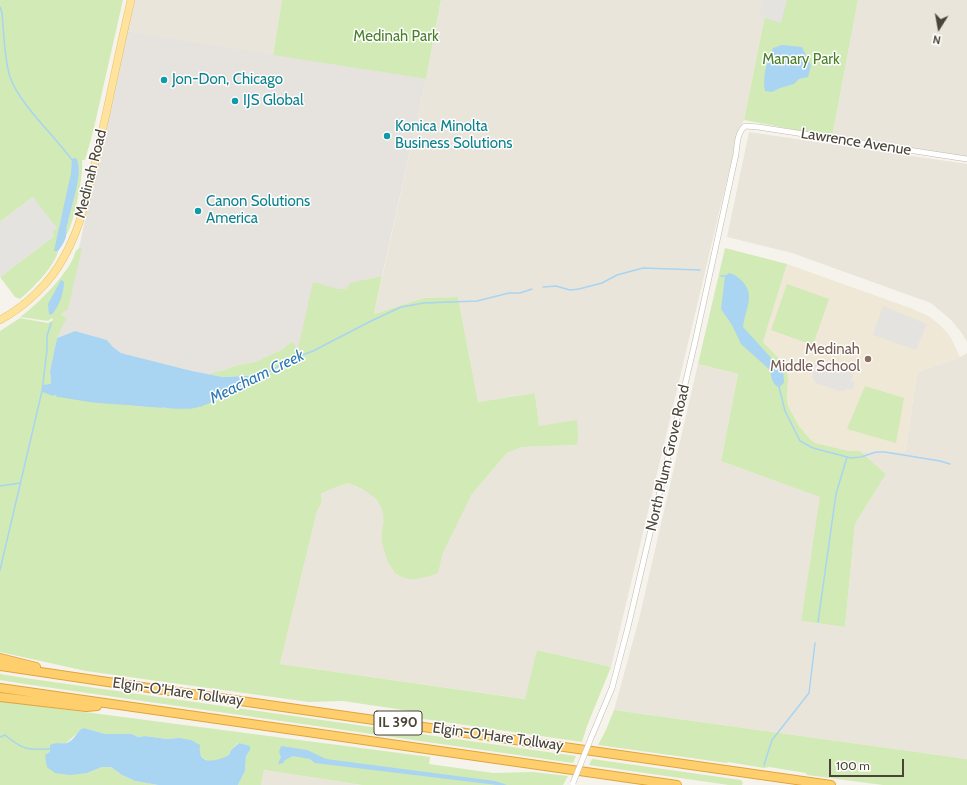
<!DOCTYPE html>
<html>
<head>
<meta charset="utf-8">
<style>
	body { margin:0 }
	#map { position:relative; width:967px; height:785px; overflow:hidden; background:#f6f3ec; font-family:Cabin,sans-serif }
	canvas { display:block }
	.north { position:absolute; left:919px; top:8px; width:40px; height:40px; -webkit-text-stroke:3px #fff; paint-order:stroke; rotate:191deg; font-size:11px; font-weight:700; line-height:16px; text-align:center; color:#4b4439 }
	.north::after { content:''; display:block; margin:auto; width:14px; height:18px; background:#4b4439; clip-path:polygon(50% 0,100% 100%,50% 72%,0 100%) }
	.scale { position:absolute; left:829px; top:759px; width:75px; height:18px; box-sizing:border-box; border:2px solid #4b4439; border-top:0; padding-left:5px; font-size:12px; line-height:14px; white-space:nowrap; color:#4b4439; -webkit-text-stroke:3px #fff; paint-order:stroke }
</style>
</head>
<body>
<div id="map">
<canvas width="967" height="785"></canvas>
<div class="north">N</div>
<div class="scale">100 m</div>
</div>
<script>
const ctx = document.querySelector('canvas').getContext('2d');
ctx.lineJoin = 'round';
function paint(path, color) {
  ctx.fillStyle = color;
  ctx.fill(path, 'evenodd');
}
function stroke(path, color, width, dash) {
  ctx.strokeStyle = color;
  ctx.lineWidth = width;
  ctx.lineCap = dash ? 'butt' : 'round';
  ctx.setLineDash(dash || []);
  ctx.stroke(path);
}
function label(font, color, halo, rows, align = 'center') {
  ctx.font = font + ' Cabin,sans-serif';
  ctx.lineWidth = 3;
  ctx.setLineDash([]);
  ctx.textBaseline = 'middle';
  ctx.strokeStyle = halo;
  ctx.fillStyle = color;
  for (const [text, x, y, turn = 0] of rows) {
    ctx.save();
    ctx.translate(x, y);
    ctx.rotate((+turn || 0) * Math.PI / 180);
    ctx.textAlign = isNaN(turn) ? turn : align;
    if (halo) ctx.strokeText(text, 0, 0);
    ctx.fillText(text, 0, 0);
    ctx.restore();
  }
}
const residential = new Path2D(`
	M132,0H282L273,55L126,31Z
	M441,0H768L744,120L739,129L611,667L537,650L526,699L280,664L317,511L322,502L321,494L329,488L338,487L348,483L371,494L380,504L384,517L382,541L392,570L442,555L472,494L507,453L522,447L577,445L539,426L535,393L478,402L458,297L424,298L374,314L426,79Z
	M858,0H967V157L832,137Z
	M749,132L967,164V342L961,332L951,320L931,303L792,253L727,237Z
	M967,353V759L614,710L639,619L698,364L738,374L721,461L821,497L801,621L845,627L855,524L886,474L860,451L905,452L917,372L960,357Z
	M264,770L362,785H261Z`);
const industrial = new Path2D(`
	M126,31L426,79L382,276L368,279L346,289H338L298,349L292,341L283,349L255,362L238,365L224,370L207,374L192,371L121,353L113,347L107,340L75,331L57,338L67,318L57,311L72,280Z`);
const education = new Path2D(`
	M787,264L913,309L930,317L941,326L950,336L960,357L917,372L905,452L849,451L815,443L810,439L799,426L788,406L787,398L788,379L785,366L763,342Z`);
const green = new Path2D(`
	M0,0H123L93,132L85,160H82C84,172 74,226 66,235L65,227L68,223C71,202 80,182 78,160L60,223L58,240L55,250L58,251C55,266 32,289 20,299L15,297L0,277L54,236L33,197L0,222Z
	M282,0H441L426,79L273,55Z
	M768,0H858L832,137L744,120Z
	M79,248H82L68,309L61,314L67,318L57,338L50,371L51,384L164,408H194L233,389L247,384L262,375L223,377L207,374L224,370L238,365L255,362L283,349L292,341L298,349L313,282L338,289H346L350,283L382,276L374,314L424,298L458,297L478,402L535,393L539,426L577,420L578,435L577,445L522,447L507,453L472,494L442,555L438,573C414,582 395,584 386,556C385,551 382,546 382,541C381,527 387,520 380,505C374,493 359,488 348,483C339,487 330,488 321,494L322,502L317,511L280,664L525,699L537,650L611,667L587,726L582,742L417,718V712L343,701L309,702L86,671L0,652V331L20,318L48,323L53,320L52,318L48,321L20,317C35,307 73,269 75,252Z
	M725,248L787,264L763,342L786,366L788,379L787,398L788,406L799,426L810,439L815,443L849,451H860L886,474L855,524L845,627L801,621L820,497L721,461L738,374L698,364Z
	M787,284L829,299L813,345L771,330Z
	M865,386L904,398L896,443L847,429Z
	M0,674L25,678L576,756L573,763L25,684L0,680Z
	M0,701L430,757L429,764L493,773L533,772L568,776L563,785H362L264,770L261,785H238L245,771L246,756L250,750V746L238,743L231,750L229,755L222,759L211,762L203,758L199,752L179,738L167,739L145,736L138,737L132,734H105L84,728C77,732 73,738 66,743H62L50,749V752L87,773L102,767H111L122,775L135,781L158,785H0Z
	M614,710L967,759V785H883L807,775L806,773L769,767L764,768L728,762L727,763L598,745L606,730Z
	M592,759L741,780L743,783L742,785H729L589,765Z`);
const parking = new Path2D(`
	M764,0H787L781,23L759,16Z
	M33,197L57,228L52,232L54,236L0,277V222Z
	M883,306L927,324L916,350L873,335Z
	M817,360L854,372L851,381L855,382L852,390L848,388L843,391H839L816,383L812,376Z`);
const water = new Path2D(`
	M782,45L802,47L811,65L808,77L799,79L794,84L780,88L772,92L765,91C762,76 767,61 773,48Z
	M76,158C85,169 70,209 68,223C65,228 67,231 66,236C65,242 61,247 58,251H54L71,173L72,159Z
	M729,273C734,274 736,276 740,279C757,294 745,309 743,327L783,371L784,382L782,385L779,387L776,386L772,380L770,370L741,344L732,325L721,309L725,276Z
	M61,280L64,282C64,292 59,308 51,315L49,314L48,304Z
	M75,331L107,340L113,347L121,353L192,371L223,377L263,375C253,380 243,384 233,389C220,395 209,405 195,408C183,410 168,408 156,407C118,404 77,404 42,391L43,385L51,384L50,371L57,338Z
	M84,728L105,734H132L138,737L145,736L167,739L179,738L191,740L200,745C197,766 216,762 229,755L231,750L239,743L250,746V750L246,756L245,771L238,785H158L135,781L122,775L111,767H102L87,773L70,775L55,773L47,767L45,755L50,752V745C56,742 61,744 67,743C75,740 77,730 84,728Z
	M281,746L307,750L326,759L495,781L507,785H497L315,763L310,759L293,756L285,760L283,763L279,764H278L281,757L279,752Z`);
const stream = new Path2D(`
	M0,7L2,13C4,34 4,57 10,77C20,105 54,135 72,160
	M721,276H725
	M543,287L556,286L570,290L579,289L602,283L617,275L643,268L700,270
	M244,385L292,359L313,351L371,321L401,307L424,303L477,301L509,293H520L532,289
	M779,387L785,411L800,441L813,448L851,458L861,457L876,452H885L940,461L950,464
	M42,391L53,395
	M57,396L98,402
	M136,405L162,407
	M200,406C214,402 226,391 241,386
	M0,486L20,483
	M0,570L42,391L47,350V336L51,323
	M818,622L836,494L847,457
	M0,737L5,735C23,750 27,750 50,749
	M764,765L772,740L809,693L815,643`);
const minor = new Path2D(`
	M591,738L612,688L628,627L695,342L736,154C737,145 737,133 745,126L758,127L967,159`);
const major = new Path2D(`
	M0,320C26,306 50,283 64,257C82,225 89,189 97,154C109,103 119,51 131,0`);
const highway = new Path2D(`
	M0,658L36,667
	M0,666L128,685L831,785
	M0,688L677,785
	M0,697L86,707L97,706`);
const minorBridge = new Path2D(`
	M573,783L591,738`);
const markers = [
	[164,80,4,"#0f9aa8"],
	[235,101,4,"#0f9aa8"],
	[387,136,4,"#0f9aa8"],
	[198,211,4,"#0f9aa8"],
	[868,359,4,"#8d6e63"]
];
const shields = [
	[398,723,48]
];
const shieldNames = [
	["IL 390",398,723]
];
const parkNames = [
	["Medinah Park",396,37],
	["Manary Park",801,60]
];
const cultureNames = [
	["Jon-Don, Chicago",172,80],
	["IJS Global",243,101],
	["Konica Minolta",395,127],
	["Business Solutions",395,144],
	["Canon Solutions",206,202],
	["America",206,219]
];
const streetNames = [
	["Lawrence Avenue",856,142,9],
	["Medinah Road",91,174,-76],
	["North Plum Grove Road",668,458,-77],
	["Elgin-O'Hare Tollway",178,692,8],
	["Elgin-O'Hare Tollway",498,737,8]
];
const educationNames = [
	["Medinah",860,350],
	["Middle School",860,367]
];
const waterNames = [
	["Meacham Creek",257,377,-26]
];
paint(residential, '#eae5da');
paint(industrial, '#e6e2dd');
paint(education, '#efe8d6');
paint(green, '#d2eab5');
paint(parking, '#e5e3e0');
paint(water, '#a9d4f2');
stroke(stream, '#a9d4f2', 1.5);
stroke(minor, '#c2bbae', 6);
stroke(major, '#e6c16a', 8);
stroke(highway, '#e0a43c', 10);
stroke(minor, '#fff', 5);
stroke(major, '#ffe39c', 7);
stroke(highway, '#ffcf6e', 8);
stroke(minorBridge, '#c2bbae', 6, []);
stroke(minorBridge, '#fff', 5);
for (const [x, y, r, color] of markers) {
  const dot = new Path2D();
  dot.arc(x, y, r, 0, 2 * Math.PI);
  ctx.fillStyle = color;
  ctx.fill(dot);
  stroke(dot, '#fff', 1.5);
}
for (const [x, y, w] of shields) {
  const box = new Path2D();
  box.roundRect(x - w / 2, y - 12, w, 24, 3);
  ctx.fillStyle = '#fff';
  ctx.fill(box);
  stroke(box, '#4b4439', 1);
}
label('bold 14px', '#4b4439', null, shieldNames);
label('15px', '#4a7f2a', '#fff', parkNames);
label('15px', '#0d838f', '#fff', cultureNames, 'left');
label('15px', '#4b4439', '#fff', streetNames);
label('15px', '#785e54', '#fff', educationNames, 'right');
label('italic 16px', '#2e7ab2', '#fff', waterNames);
</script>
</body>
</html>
